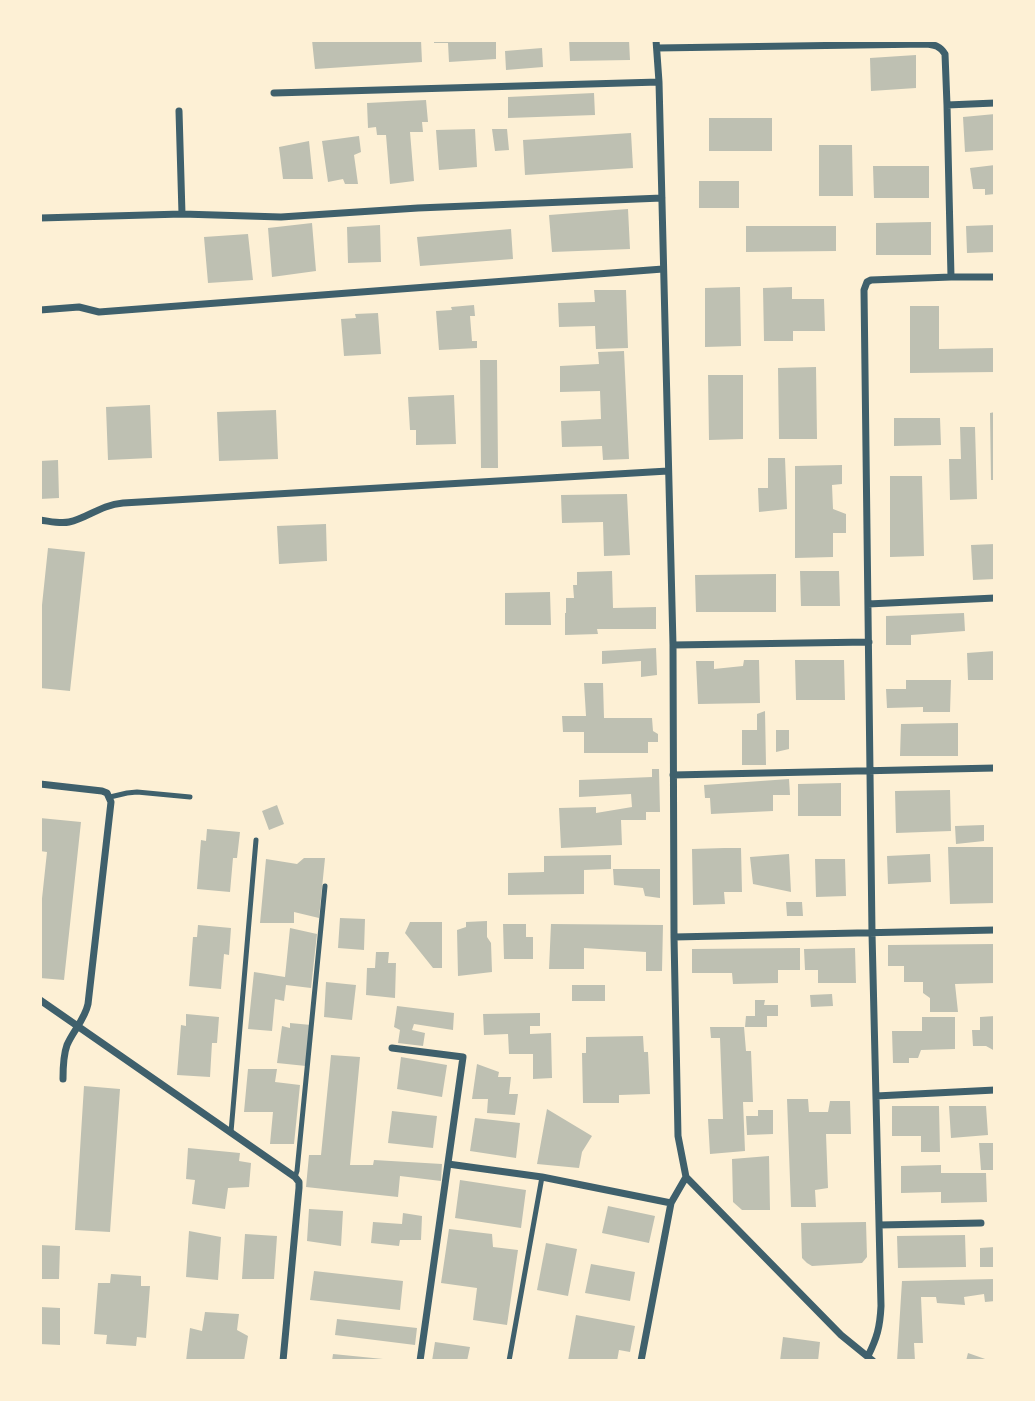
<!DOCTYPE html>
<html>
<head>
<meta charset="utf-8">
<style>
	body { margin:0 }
	#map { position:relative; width:1035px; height:1401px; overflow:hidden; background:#fdf0d5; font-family:"Titillium Web",sans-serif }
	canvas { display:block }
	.frame { position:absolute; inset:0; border:42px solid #fdf0d5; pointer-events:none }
</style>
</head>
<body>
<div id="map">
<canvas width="1035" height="1401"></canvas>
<div class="frame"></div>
</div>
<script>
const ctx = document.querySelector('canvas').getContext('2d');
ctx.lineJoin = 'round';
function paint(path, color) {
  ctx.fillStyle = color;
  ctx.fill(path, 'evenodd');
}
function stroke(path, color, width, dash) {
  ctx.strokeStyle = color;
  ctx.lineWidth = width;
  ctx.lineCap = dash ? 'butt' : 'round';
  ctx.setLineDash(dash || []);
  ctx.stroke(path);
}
const building = new Path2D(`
	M312,40H421L422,62L315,69Z
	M434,40H496V59L449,62L448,43H434Z
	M569,40H629L630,60L570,61Z
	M542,48L543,67L506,70L505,51Z
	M916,55V88L871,91L870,58Z
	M594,93L595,115L508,118V97Z
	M426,100L428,122H422L423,132H410L414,181L390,184L386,135H377L376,127L368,128L367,103Z
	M995,114V150L965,152L963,117Z
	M709,118H772V151H709Z
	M475,129L477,167L439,170L436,130Z
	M492,129H507L509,150L495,151Z
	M631,133L633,168L525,175L523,140Z
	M359,136L361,152L354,155L358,184H345L343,179L328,182L322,141Z
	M309,141L313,179H283L279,147Z
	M819,145H852L853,196H819Z
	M995,165V194L985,195V189H973L970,168Z
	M873,166H929V198H874Z
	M699,181H739V208H699Z
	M628,209L630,249L552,252L549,215Z
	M931,222V255H876V223Z
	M312,223L316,271L272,277L268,228Z
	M380,225L381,262L348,263L347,227Z
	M995,225V252L967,253L966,226Z
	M746,226H836V251L746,252Z
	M511,229L513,259L420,266L417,237Z
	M248,234L253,280L208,283L204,237Z
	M740,287L741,346L705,347V288Z
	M792,287V299H824L825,331H793V341H764L763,288Z
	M594,290H626L628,348L596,349L595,326L559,327L558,303L595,302Z
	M474,305L475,316H470L472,341H477V348L439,350L436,311L452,310L451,307Z
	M910,306H939V349L995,348V372L910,373Z
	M378,313L381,354L344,356L341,319L356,318L355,314Z
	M624,351L629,459L603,460L602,446L562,447L561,421L601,419L600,391L560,392V366L599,364L598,352Z
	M480,360H497L498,468H481Z
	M816,367L817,439H779L778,368Z
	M708,375H743V439L709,440Z
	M454,395L456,444L416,445V430H410L408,397Z
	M150,405L152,458L108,460L106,407Z
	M276,410L278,459L219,461L217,412Z
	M995,412V480H991L990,413Z
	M894,418H940L941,445L894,446Z
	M960,427H975L977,499L950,500L949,459H961Z
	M768,458H785L787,509L759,512L758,488H768Z
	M58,460L59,498L40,499V461Z
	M842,465V484L832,485L833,509L846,514V533H833V557L795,558V466Z
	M890,476H922L924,556L890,557Z
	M627,494L630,555L604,556L603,522L562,523L561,495Z
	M326,524L327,561L279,564L277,526Z
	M995,544V579L973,580L971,545Z
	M48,548L85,552L70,691L40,688V624Z
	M612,571L613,608L656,607V629H597L598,634L565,635V613H566V598H574L573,585H577V572Z
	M800,571H839L840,606H801Z
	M776,574V612H696L695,575Z
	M550,592L551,625H505V593Z
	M964,613L965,631L911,635V645H886V616Z
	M656,648L657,675L641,677V661L602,664V651Z
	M995,651V680H968L967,653Z
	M744,660H759L760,703L698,704L696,661H714V669L743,666Z
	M795,660H844L845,700H796Z
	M906,680H951L950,712H923V707L887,708L886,689H906Z
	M584,683H603L604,718H652L653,731L658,734V742H648V753H584V732H563L562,716H586Z
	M765,711L766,765H742V730H757V714Z
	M958,723V756H900L901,724Z
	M776,730H789V749L776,752Z
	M652,769H659L660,812H646V820H621L622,845L561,848L559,808L596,807V813L632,807L631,794L579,797V780L652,777Z
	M789,779L790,795H773V811L711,814L710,798H705L704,785Z
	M841,783V816H798V784Z
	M950,790L951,831L896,833L895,791Z
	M277,805L284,824L269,830L262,811Z
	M40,818L81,822L64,980L40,978V917L47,852L40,851Z
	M984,825V841L956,844L955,826Z
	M207,829L240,832L237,858H233L230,892L197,889L201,840L206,841Z
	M948,847H993L995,903L950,904Z
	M724,848H741L742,892H724L725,904L693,905L692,849Z
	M789,854L791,892L753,884L750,857Z
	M930,854L931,882L888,884L887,856Z
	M611,855V869L584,870V894L508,895V873L544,872V856Z
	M304,858H325L319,918L294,912V923H260L266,859L297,864Z
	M815,859H845L846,896L816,897Z
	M613,869H660V898L645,896L643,888L614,885Z
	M786,902H802L803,916H787Z
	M340,918L365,919L364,950L338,948Z
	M487,921V937L491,943L492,972L458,976L457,930L466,927V922Z
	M410,922H442V968H433L405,933Z
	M503,924H526V937H533V959H504Z
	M551,924L663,925L662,971H646V952L584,948V969H549Z
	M198,925L231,928L229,955L224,954L221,989L189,986L193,937H197Z
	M290,928L317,934L311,988L286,985L284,1001L275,999L272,1031L248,1029L254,972L285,977Z
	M995,944V983L955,984L958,1012H930V998L923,993V982H904V966H888V945Z
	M800,948V970H778V983L733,984L732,973H692V949Z
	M855,948L856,983H818V970H805L804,949Z
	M376,952H389L388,963H396L395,998L366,995L367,968H375Z
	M326,982L356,985L352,1020L324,1017Z
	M572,985H605V1001H572Z
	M832,994L833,1006L811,1007L810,995Z
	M755,1000H765L764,1005H778V1016H767V1027H745L746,1016H755Z
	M397,1006L454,1013L453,1030L414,1024L412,1030L425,1033L423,1046L398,1043L400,1030L394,1027Z
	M540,1013V1026H530V1034L551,1033L552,1078L533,1079V1054H509L508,1034L484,1035L483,1014Z
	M186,1014L219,1017L217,1043H212L210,1077L177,1075L181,1025L186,1026Z
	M995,1016V1051L986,1046H973L972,1030H980V1017Z
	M922,1017H955V1049L921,1050L918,1058H909V1063H893L892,1031H922Z
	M290,1023L311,1025L306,1066L277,1063L282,1026L290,1028Z
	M710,1027H744L746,1051H751L753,1102H743L745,1151L710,1154L708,1119H723L720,1038H711Z
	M643,1036L644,1052H648L650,1094L619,1095V1103H583L582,1053H586V1037Z
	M331,1055L360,1057L350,1165H373L374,1160L442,1164L441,1181L400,1176L398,1197L306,1187L309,1155H321Z
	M401,1057L447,1065L442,1097L397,1089Z
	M477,1064L499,1072L498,1077H511L509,1094H518L515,1115L487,1113L488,1099H472Z
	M248,1069H277L275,1082L300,1085L294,1144H270L273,1112H244Z
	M84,1086L120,1089L110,1232L75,1230Z
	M787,1099H808L809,1112H828L830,1101H850L851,1134H826L828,1188L815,1190L816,1207H791Z
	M892,1106H939L940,1152H921V1136H892Z
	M949,1106H986L988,1135L951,1138Z
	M547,1109L592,1136L582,1152L579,1168L537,1164Z
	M758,1110H773V1134L747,1135L746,1116H758Z
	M392,1111L437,1116L433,1148L388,1143Z
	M475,1118L520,1123L516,1158L470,1151Z
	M979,1143H995V1170H981Z
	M188,1148L240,1153L239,1161L251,1163L249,1187L228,1188L225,1209L192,1204L195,1180L186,1179Z
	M769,1156L770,1210H742L733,1202L732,1159Z
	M941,1165V1173H986L987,1202L941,1203V1192L901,1193V1166Z
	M460,1180L526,1190L521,1228L455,1218Z
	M608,1206L655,1216L649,1243L602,1233Z
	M309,1209L343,1211L341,1246L307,1241Z
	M403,1213L422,1216L421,1240H400L399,1246L371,1243L373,1222L402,1224Z
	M866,1222L867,1257L862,1263L812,1266L807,1263L802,1258L801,1223Z
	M449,1229L492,1234L493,1247L518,1250L507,1325L473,1320L477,1288L441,1283Z
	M189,1231L221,1237L218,1280L186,1277Z
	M245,1234L277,1236L274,1279H242Z
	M965,1235L966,1267L898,1268L897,1236Z
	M546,1243L577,1249L568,1296L537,1290Z
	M40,1245L60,1246L59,1279H40Z
	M995,1247V1267H980V1248Z
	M591,1264L635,1272L630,1301L585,1293Z
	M314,1271L403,1281L400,1310L310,1300Z
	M111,1274L141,1276V1286H150L146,1338L137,1337L136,1346L106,1344L107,1335L94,1334L98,1283H110Z
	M995,1279V1301L985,1302L984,1294L964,1297L965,1305L937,1303L936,1297H921L923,1343H914L915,1361H897L902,1281Z
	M40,1307L60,1308V1345L40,1344Z
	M205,1312L239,1314L237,1330L248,1336L244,1361H186L190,1328L202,1331Z
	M576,1315L635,1326L630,1352L619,1350L617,1361H568Z
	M337,1319L417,1328L415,1345L335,1335Z
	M783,1337L820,1342L818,1361H780Z
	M435,1342L470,1347L467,1361H432Z
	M968,1353L988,1360V1361H966Z
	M333,1354L383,1359V1361H332Z`);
const service = new Path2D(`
	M110,797L127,793L137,792L190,797
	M231,1132L256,840
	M295,1177L297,1171L325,886
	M509,1361L542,1177`);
const minor = new Path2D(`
	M656,40L659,82L673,645L674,937L678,1136L686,1177L841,1335L873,1361
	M657,48L927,44C935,45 940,46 945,54L947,105L995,103
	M274,93L659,82
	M947,105L951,277H995
	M179,111L182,214
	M40,218L182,214L281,217L418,208L662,198
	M40,310L79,307L99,312L663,269
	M40,520C49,521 60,524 69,522C88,518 100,505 123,503L668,471
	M868,604L995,598
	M673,645L869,642
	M673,775L995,768
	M40,784L102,791L107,793L111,802L88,1004C85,1019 73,1031 67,1045C63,1056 63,1068 63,1079
	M674,937L995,930
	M40,1000L295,1177L299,1182V1188L283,1361
	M392,1048L463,1057L420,1361
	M876,1096L995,1090
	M448,1164L542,1177L671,1203
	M879,1225L981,1223
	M868,1356C877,1338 880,1327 881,1306L872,933L864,290L867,282L871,280L951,277
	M641,1361L671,1203L686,1177`);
paint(building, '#bec0b2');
stroke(service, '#3f606c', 5);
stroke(minor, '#3f606c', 7);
</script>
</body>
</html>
